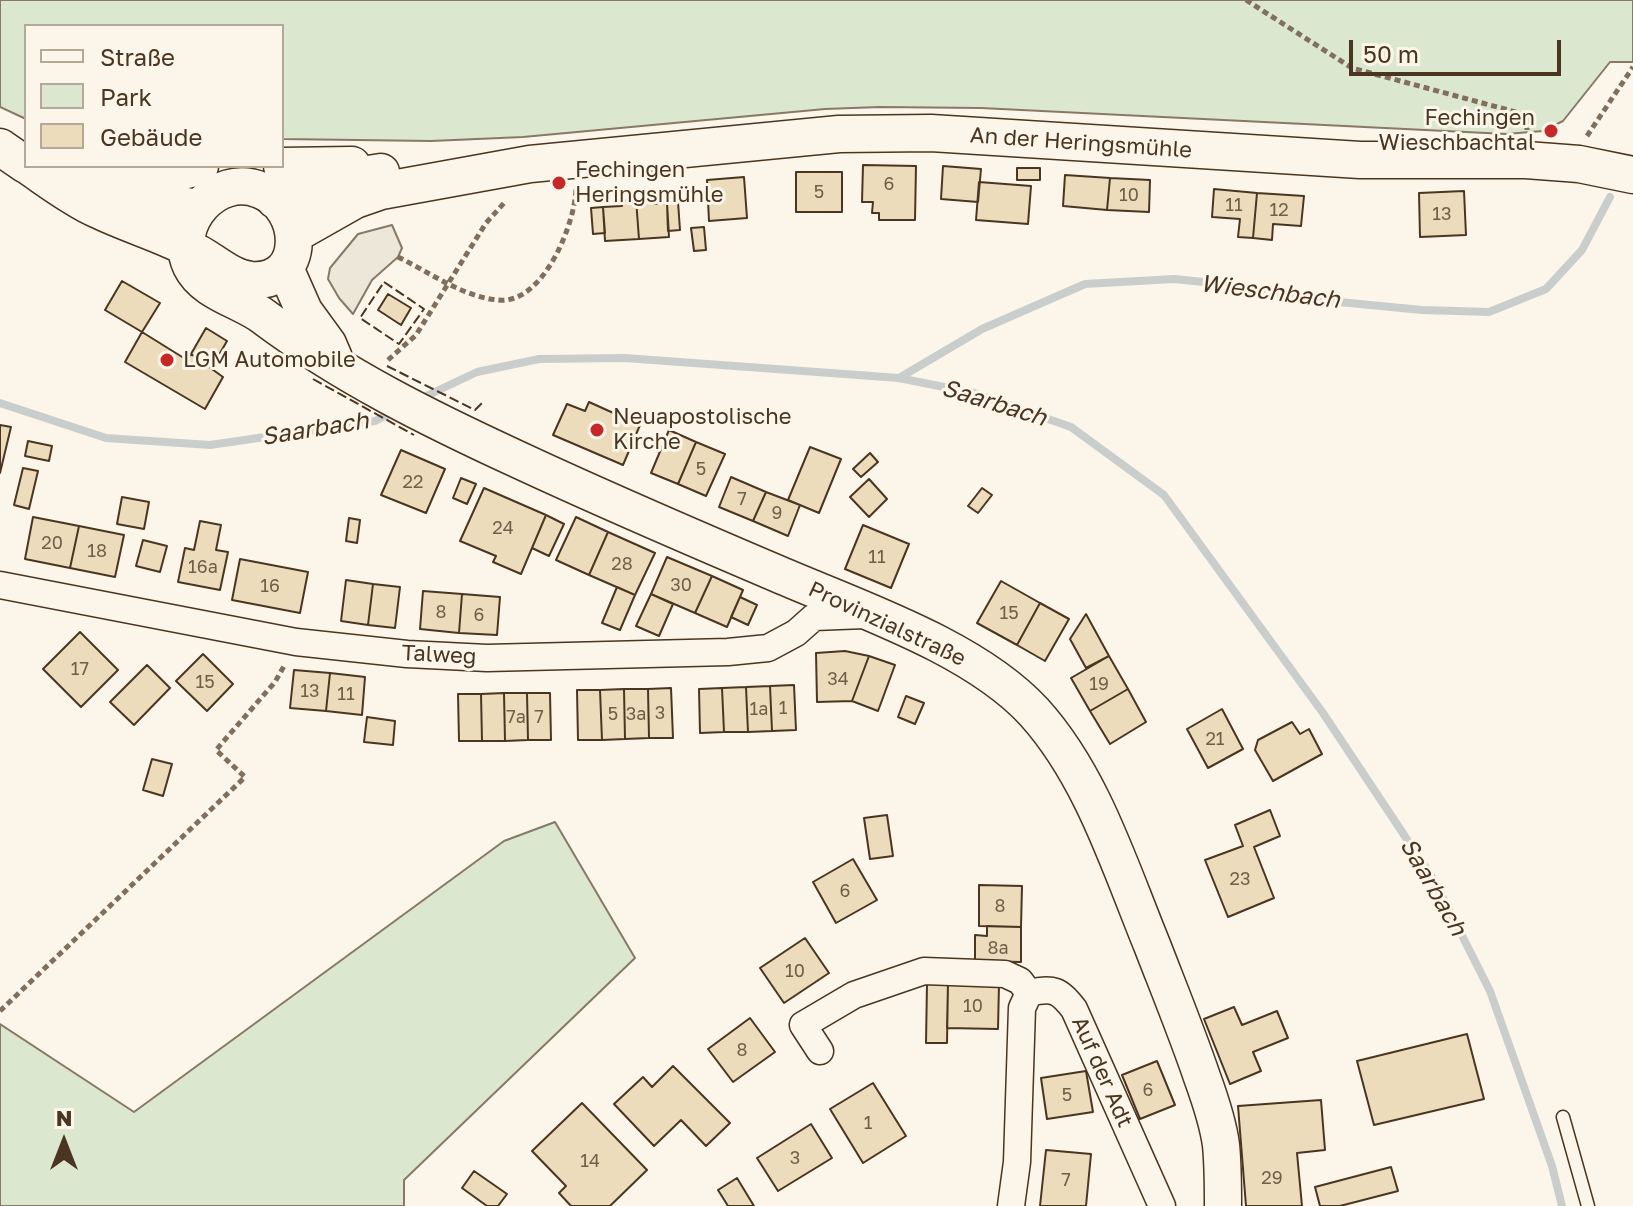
<!DOCTYPE html>
<html>
<head>
<meta charset="utf-8">
<style>
	body { margin:0 }
	#map { position:relative; width:1633px; height:1206px; overflow:hidden; background:#fbf6e9; font-family:"Golos Text",sans-serif }
	canvas { display:block }
	.legend { position:absolute; left:24px; top:24px; width:260px; height:144px; box-sizing:border-box; background:#fbf6e9; border:2px solid #b4a999; margin:0; padding:10px 14px; list-style:none; font-size:24px; color:#4a3520 }
	.legend li { display:flex; align-items:center; gap:16px; height:40px }
	.legend b { width:40px; border:2px solid #b4a999 }
	.north { position:absolute; left:24px; top:1102px; width:80px; height:80px; -webkit-text-stroke:6px #fbf6e9; paint-order:stroke; rotate:0deg; font-size:22px; font-weight:700; line-height:32px; text-align:center; color:#4a3520 }
	.north::after { content:''; display:block; margin:auto; width:28px; height:36px; background:#4a3520; clip-path:polygon(50% 0,100% 100%,50% 72%,0 100%) }
	.scale { position:absolute; left:1349px; top:40px; width:212px; height:36px; box-sizing:border-box; border:4px solid #4a3520; border-top:0; padding-left:10px; font-size:24px; line-height:28px; white-space:nowrap; color:#4a3520; -webkit-text-stroke:6px #fbf6e9; paint-order:stroke }
</style>
</head>
<body>
<div id="map">
<canvas width="1633" height="1206"></canvas>
<ul class="legend">
<li><b style="height:10px;background:#fbf6e9"></b>Straße</li>
<li><b style="height:22px;background:#dce7d0"></b>Park</li>
<li><b style="height:22px;background:#ecdcbc"></b>Gebäude</li>
</ul>
<div class="north">N</div>
<div class="scale">50 m</div>
</div>
<script>
const ctx = document.querySelector('canvas').getContext('2d');
ctx.lineJoin = 'round';
function paint(path, color) {
  ctx.fillStyle = color;
  ctx.fill(path, 'evenodd');
}
function stroke(path, color, width, dash) {
  ctx.strokeStyle = color;
  ctx.lineWidth = width;
  ctx.lineCap = dash ? 'butt' : 'round';
  ctx.setLineDash(dash || []);
  ctx.stroke(path);
}
function label(font, color, halo, rows, align = 'center') {
  ctx.font = font + ' "Golos Text",sans-serif';
  ctx.lineWidth = 6;
  ctx.setLineDash([]);
  ctx.textBaseline = 'middle';
  ctx.strokeStyle = halo;
  ctx.fillStyle = color;
  for (const [text, x, y, turn = 0] of rows) {
    ctx.save();
    ctx.translate(x, y);
    ctx.rotate((+turn || 0) * Math.PI / 180);
    ctx.textAlign = isNaN(turn) ? turn : align;
    if (halo) ctx.strokeText(text, 0, 0);
    ctx.fillText(text, 0, 0);
    ctx.restore();
  }
}
const green = new Path2D(`
	M0,0H1633V62H1610L1563,121L1543,131L1506,134L981,108L880,107L825,109L523,137L431,141L282,139V26H26V119L0,107Z
	M555,822L635,958L404,1180V1206H0V1024L134,1112L504,841Z`);
const parking = new Path2D(`
	M392,225L402,248L398,257L372,280L353,314L339,298L328,279L330,268L358,234Z`);
const stream = new Path2D(`
	M899,378L982,329L1085,284L1174,279L1234,285L1308,299L1422,310L1489,312L1546,289L1582,250L1610,197
	M420,399L477,372L539,359L625,358L899,378L974,393L1071,427L1164,495L1323,713L1434,880L1490,991L1552,1166L1562,1206
	M0,403L106,438L210,445L375,421L393,412`);
const building = new Path2D(`
	M863,165L916,166L915,220H879V213H872L873,202H862Z
	M943,166L981,169L978,202L941,199Z
	M1017,168H1040V180H1017Z
	M796,172H842V212H796Z
	M1065,175L1110,178L1107,210L1063,206Z
	M744,177L747,218L709,221L707,180Z
	M1110,178L1150,180L1149,212L1107,210Z
	M979,182L1031,186L1028,224L976,220Z
	M1214,189L1257,193L1253,238L1238,237L1240,219L1212,217Z
	M1464,191L1466,235L1420,237L1419,193Z
	M1257,193L1304,196L1301,226L1273,224L1272,240L1253,238Z
	M651,198V204L667,203L669,237L639,239L636,199Z
	M636,199L639,239L605,241L603,207L622,206L621,201Z
	M678,202L680,230L668,231L667,203Z
	M603,207L605,233L593,234L591,208Z
	M704,227L706,250L694,251L691,228Z
	M122,281L160,303L142,332L105,310Z
	M388,294L411,308L401,325L378,310Z
	M206,328L227,341L212,367L191,354Z
	M142,332L187,360L191,354L223,377L205,409L125,362Z
	M589,402L640,425L623,465L553,435L567,404L585,411Z
	M0,425L11,427L0,473Z
	M669,430L696,442L678,484L651,473Z
	M28,441L52,446L49,461L25,456Z
	M696,442L725,454L706,496L678,484Z
	M810,447L841,459L819,513L788,500Z
	M401,450L445,469L426,513L381,495Z
	M870,453L878,462L861,477L853,469Z
	M23,468L38,471L29,509L14,505Z
	M731,477L766,492L753,521L719,507Z
	M461,478L476,484L467,504L453,498Z
	M869,479L887,499L869,517L850,497Z
	M484,488L546,515L521,574L493,562L496,556L460,541Z
	M982,488L992,495L978,513L968,506Z
	M766,492L800,505L788,536L753,521Z
	M122,497L149,502L144,529L117,524Z
	M546,515L564,524L549,556L532,548Z
	M33,517L79,526L70,568L25,559Z
	M576,517L608,532L589,575L556,560Z
	M349,518L360,520L357,543L346,541Z
	M200,521L221,525L216,550L228,552L220,590L178,582L185,548L194,550Z
	M863,525L909,544L891,588L845,569Z
	M79,526L124,535L115,577L70,568Z
	M608,532L655,553L635,595L589,575Z
	M143,540L167,546L160,572L136,566Z
	M667,557L712,576L695,613L651,594Z
	M240,559L308,572L300,613L232,600Z
	M712,576L743,590L727,627L695,613Z
	M346,580L373,584L368,625L341,621Z
	M1001,581L1040,603L1017,645L977,623Z
	M373,584L400,587L395,628L368,625Z
	M617,587L635,595L620,630L602,623Z
	M423,591L462,594L459,633L420,629Z
	M462,594L500,597L497,635L459,633Z
	M651,594L673,604L659,636L636,626Z
	M740,597L757,605L748,625L731,617Z
	M1040,603L1069,619L1045,661L1017,645Z
	M1086,614L1109,656L1086,668L1070,639Z
	M80,632L118,670L81,707L43,669Z
	M845,651L869,656L852,701L817,702L816,653Z
	M203,654L233,684L207,711L176,681Z
	M869,656L895,665L878,711L852,701Z
	M1109,656L1128,689L1090,711L1071,678Z
	M147,665L170,688L134,725L110,702Z
	M294,670L330,673L326,711L290,708Z
	M330,673L365,677L362,715L326,711Z
	M794,685L796,730L772,731L770,686Z
	M770,686L772,731L748,732L746,687Z
	M746,687L748,732H724L722,688Z
	M671,688L673,738H649L648,689Z
	M722,688L724,732L700,733L699,689Z
	M624,689L625,739L602,740L600,690Z
	M624,689H648L649,738L625,739Z
	M1128,689L1146,722L1110,744L1090,711Z
	M577,690H600L602,740H578Z
	M504,693H527L528,740L505,741Z
	M504,693L505,741H482L481,694Z
	M527,693H550L551,740H528Z
	M458,694H481L482,741H459Z
	M906,696L924,703L915,724L898,717Z
	M1222,709L1243,749L1208,768L1187,729Z
	M367,717L395,721L393,745L364,742Z
	M1292,722L1300,734L1309,729L1322,754L1273,781L1255,750L1258,740Z
	M152,759L172,764L163,796L143,790Z
	M1270,810L1280,836L1254,847L1274,898L1228,917L1205,860L1243,846L1235,825Z
	M887,815L893,856L870,859L864,818Z
	M853,859L877,900L836,923L813,882Z
	M979,885L1022,886L1021,927L979,926Z
	M987,926L1021,927V962L975,961V935L987,936Z
	M805,938L829,973L784,1003L760,968Z
	M927,983H948L947,1043H926Z
	M948,983L999,984L998,1029L947,1028Z
	M1234,1007L1242,1025L1277,1011L1288,1038L1253,1052L1261,1071L1230,1084L1204,1019Z
	M750,1018L775,1052L733,1082L708,1049Z
	M1467,1034L1484,1099L1374,1125L1357,1061Z
	M1157,1061L1175,1105L1140,1119L1122,1075Z
	M673,1066L730,1123L706,1146L681,1120L654,1146L614,1104L643,1077L652,1087Z
	M1086,1071L1093,1112L1047,1119L1041,1078Z
	M873,1083L906,1136L863,1163L830,1109Z
	M1321,1100L1325,1150L1297,1153L1302,1206H1246L1238,1106Z
	M582,1103L647,1170L610,1206H571L559,1193L566,1186L532,1151Z
	M811,1124L832,1158L778,1191L757,1158Z
	M1046,1150L1091,1154L1086,1206H1040Z
	M1391,1167L1398,1191L1340,1206H1320L1315,1187Z
	M474,1171L507,1194L498,1206H487L462,1188Z
	M737,1178L754,1206H728L718,1190Z`);
const path = new Path2D(`
	M1246,0L1352,68L1527,115V130
	M1587,136L1633,67
	M398,257C429,272 463,297 498,300C543,305 575,224 576,189
	M388,360L416,335L486,223L505,202
	M0,1011L245,777L216,750L275,682L284,666`);
const service = new Path2D(`
	M1563,1117L1588,1206`);
const minor = new Path2D(`
	M0,585L296,642L407,654L487,658L728,652L768,648L796,633L814,617L865,615
	M820,1051L803,1025L854,995L924,971L1005,974L1020,981L1029,993
	M1011,1206L1017,1162L1022,1008L1029,993C1053,987 1059,990 1074,1009L1162,1206`);
const secondary = new Path2D(`
	M0,147L26,165
	M28,166C50,181 72,198 96,209C129,225 165,235 198,253C215,262 231,278 251,280C308,284 305,207 260,190C216,172 171,224 191,266C204,293 242,300 264,317C343,376 430,419 519,460C605,500 691,537 778,574C859,609 974,647 1034,712C1092,776 1120,867 1152,945C1169,989 1187,1033 1202,1077C1210,1099 1218,1122 1221,1145C1223,1165 1223,1186 1223,1206
	M282,166L352,165
	M73,174C113,192 154,201 198,208
	M115,175C146,180 170,176 200,166
	M275,200L350,177L381,172
	M295,234L355,200L381,191L530,164L839,134L931,133L1360,160H1526L1579,164L1633,175
	M285,268L304,311L328,344L334,358`);
const fence = new Path2D(`
	M384,282L424,309L399,344L360,318Z
	M387,366L475,410L483,402
	M313,379L414,435`);
const markers = [
	[1551,131,8,"#c62828"],
	[559,183,8,"#c62828"],
	[167,360,8,"#c62828"],
	[597,430,8,"#c62828"]
];
const numberNames = [
	["6",889,184],
	["5",819,192],
	["10",1129,195],
	["11",1234,205],
	["12",1279,210],
	["13",1442,214],
	["5",701,469],
	["22",413,482],
	["7",742,499],
	["9",777,513],
	["24",503,528],
	["20",52,543],
	["18",97,551],
	["11",877,557],
	["28",622,564],
	["16a",203,567],
	["30",681,585],
	["16",270,586],
	["8",441,612],
	["15",1009,613],
	["6",479,615],
	["17",80,669],
	["34",838,679],
	["15",205,682],
	["19",1099,684],
	["13",310,691],
	["11",346,694],
	["1",783,708],
	["1a",759,709],
	["3",660,713],
	["5",613,714],
	["3a",636,714],
	["7a",516,717],
	["7",539,717],
	["21",1215,739],
	["23",1240,879],
	["6",845,891],
	["8",1000,906],
	["8a",998,948],
	["10",795,971],
	["10",973,1006],
	["8",742,1050],
	["6",1148,1090],
	["5",1067,1095],
	["1",868,1123],
	["3",795,1158],
	["14",590,1161],
	["29",1272,1178],
	["7",1066,1180]
];
const poiNames = [
	["Fechingen",1535,118,"right"],
	["Wieschbachtal",1535,143,"right"],
	["Fechingen",575,170],
	["Heringsmühle",575,195],
	["LGM Automobile",183,360],
	["Neuapostolische",613,417],
	["Kirche",613,442]
];
const streetNames = [
	["An der Heringsmühle",1081,143,4],
	["Provinzialstraße",887,624,25],
	["Talweg",439,655,3],
	["Auf der Adt",1102,1072,66]
];
const waterNames = [
	["Wieschbach",1270,292,7],
	["Saarbach",994,403,17],
	["Saarbach",315,429,-9],
	["Saarbach",1433,887,60]
];
paint(green, '#dce7d0');
stroke(green, '#887966', 2);
paint(parking, '#ede7d9');
stroke(parking, '#887966', 2);
stroke(stream, '#c9cecd', 8);
paint(building, '#ecdcbc');
stroke(building, '#4a3520', 2);
stroke(service, '#4a3520', 15);
stroke(minor, '#4a3520', 29);
stroke(secondary, '#4a3520', 39);
stroke(path, '#7f6f5c', 5, [6, 4]);
stroke(service, '#fbf6e9', 12);
stroke(minor, '#fbf6e9', 26);
stroke(secondary, '#fbf6e9', 36);
stroke(fence, '#4a3520', 2, [10, 4]);
for (const [x, y, r, color] of markers) {
  const dot = new Path2D();
  dot.arc(x, y, r, 0, 2 * Math.PI);
  ctx.fillStyle = color;
  ctx.fill(dot);
  stroke(dot, '#fbf6e9', 3);
}
label('18px', '#725f47', null, numberNames);
label('22px', '#4a3520', '#fbf6e9', poiNames, 'left');
label('22px', '#4a3520', '#fbf6e9', streetNames);
label('italic 24px', '#4a3520', '#fbf6e9', waterNames);
</script>
</body>
</html>
